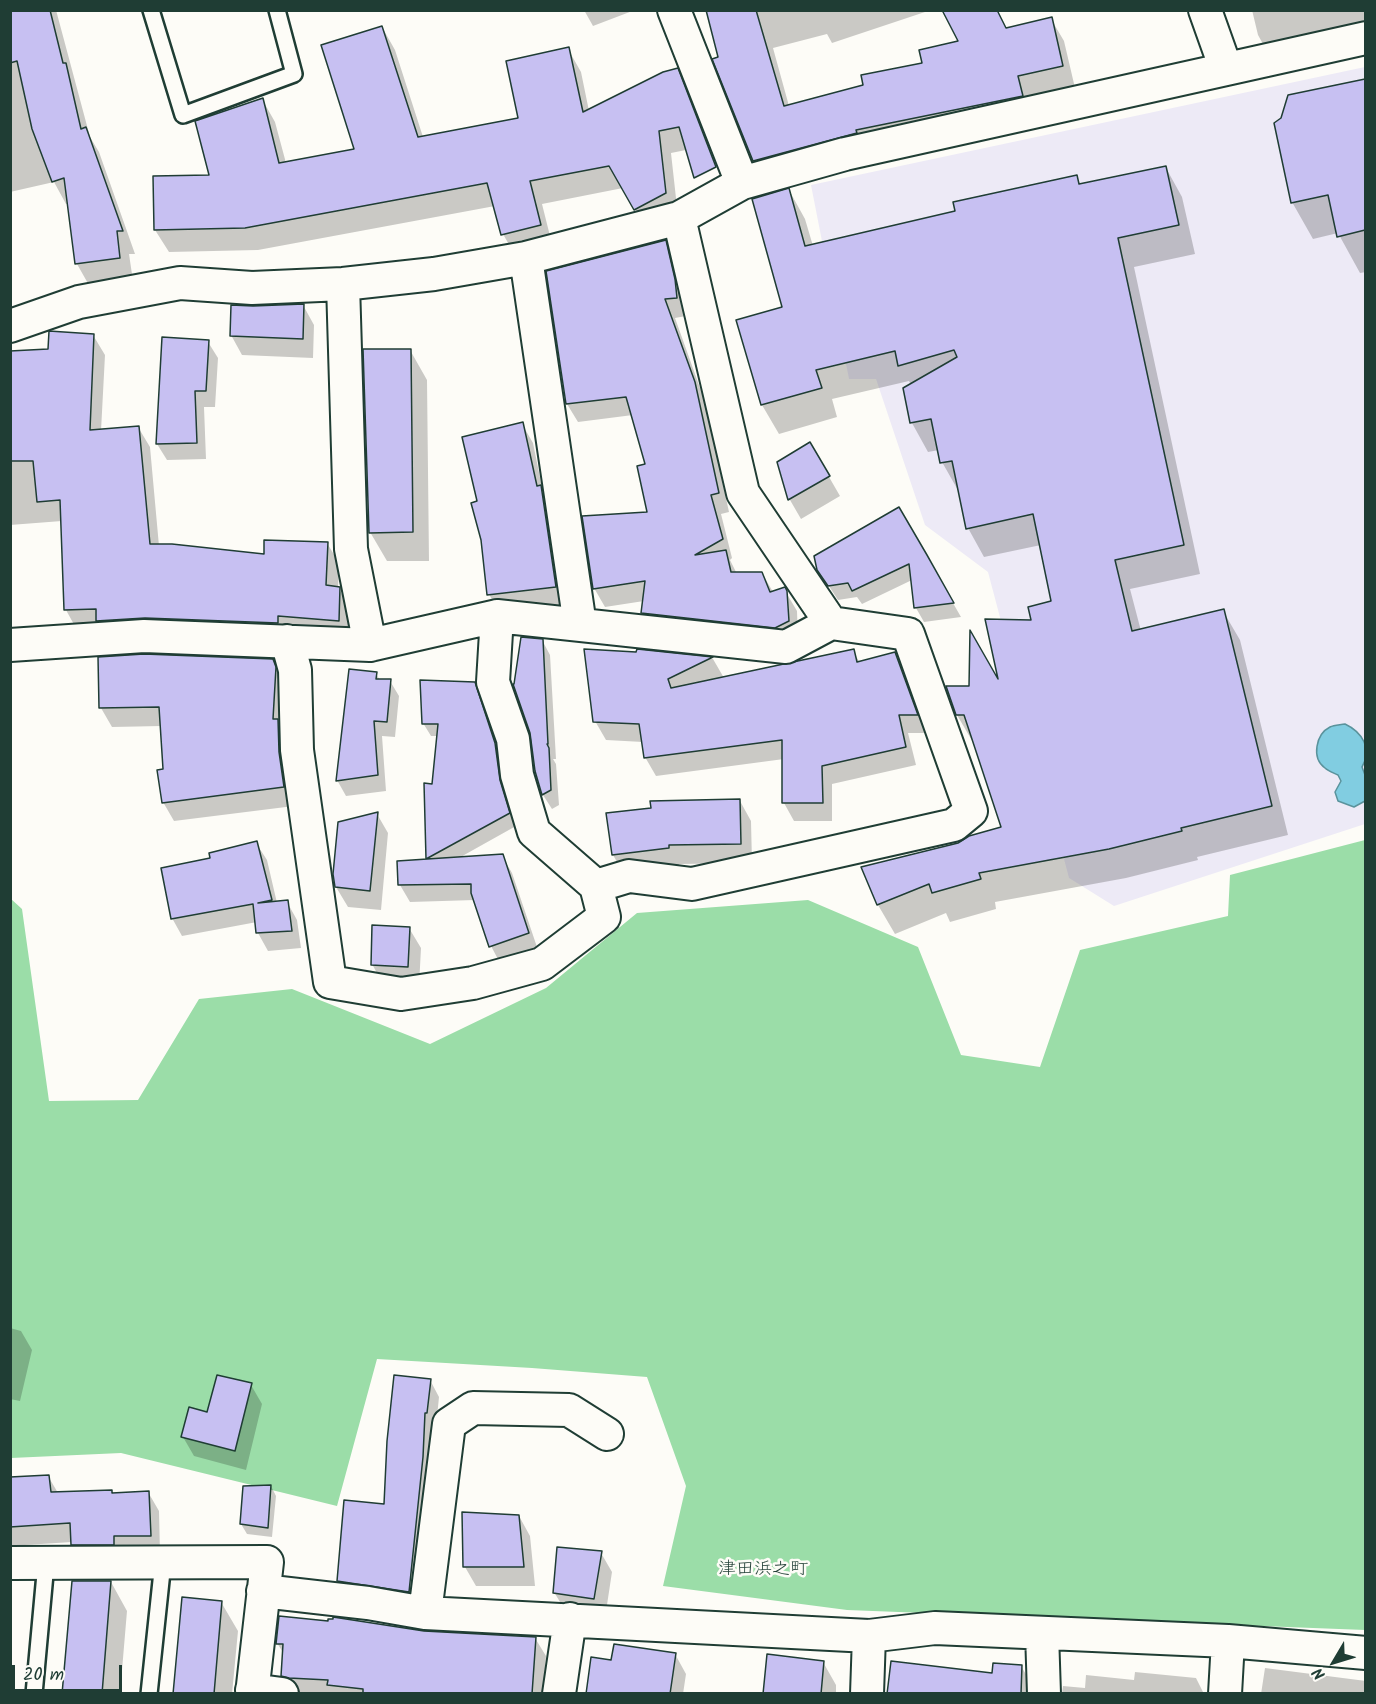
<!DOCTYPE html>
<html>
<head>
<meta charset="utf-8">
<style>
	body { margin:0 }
	#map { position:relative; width:1376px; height:1704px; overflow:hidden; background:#fdfcf7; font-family:Kalam,sans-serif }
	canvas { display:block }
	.frame { position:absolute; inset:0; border:12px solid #1f3d34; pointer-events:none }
	.north { position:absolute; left:1304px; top:1632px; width:60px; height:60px; -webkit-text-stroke:4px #fdfcf7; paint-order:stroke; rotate:232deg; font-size:16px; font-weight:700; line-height:24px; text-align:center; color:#1f3d34 }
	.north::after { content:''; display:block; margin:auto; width:21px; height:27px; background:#1f3d34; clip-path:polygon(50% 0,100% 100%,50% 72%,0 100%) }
	.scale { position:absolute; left:12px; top:1665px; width:110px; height:27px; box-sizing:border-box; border:3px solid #1f3d34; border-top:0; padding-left:8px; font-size:18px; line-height:21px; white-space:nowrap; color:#1f3d34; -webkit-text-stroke:4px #fdfcf7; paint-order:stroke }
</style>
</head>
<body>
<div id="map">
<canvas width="1376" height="1704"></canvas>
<div class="frame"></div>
<div class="north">N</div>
<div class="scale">20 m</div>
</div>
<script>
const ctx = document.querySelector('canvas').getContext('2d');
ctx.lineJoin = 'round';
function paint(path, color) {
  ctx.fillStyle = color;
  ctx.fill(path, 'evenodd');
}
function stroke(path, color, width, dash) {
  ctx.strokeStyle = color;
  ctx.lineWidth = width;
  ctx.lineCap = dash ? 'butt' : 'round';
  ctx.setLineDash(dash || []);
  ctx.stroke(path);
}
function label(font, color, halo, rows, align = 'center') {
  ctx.font = font + ' Kalam,"Klee One",sans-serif';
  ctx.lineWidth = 5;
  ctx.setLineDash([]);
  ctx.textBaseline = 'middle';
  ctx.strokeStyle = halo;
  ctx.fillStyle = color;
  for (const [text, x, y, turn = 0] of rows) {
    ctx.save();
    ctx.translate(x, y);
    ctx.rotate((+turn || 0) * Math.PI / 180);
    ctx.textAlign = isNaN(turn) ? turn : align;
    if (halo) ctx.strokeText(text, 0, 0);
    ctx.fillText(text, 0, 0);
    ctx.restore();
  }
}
const built = new Path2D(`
	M1365,67V824L1114,906L1069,878L988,572L925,525L876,379H849L811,185Z`);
const green = new Path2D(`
	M1365,840V1630L847,1610L663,1586L686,1486L647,1377L532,1368L377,1359L337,1506L121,1453L11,1458L10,898L22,909L49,1101L138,1100L199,999L292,989L430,1044L546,988L637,913L808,900L918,947L961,1055L1040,1067L1080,950L1228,916L1230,875Z`);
const water = new Path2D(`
	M1345,724C1362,732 1373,749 1362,767L1365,775V801L1354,807L1338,801L1335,792L1341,781L1338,775C1334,773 1328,771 1325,768C1311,758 1316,734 1330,727C1334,725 1340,725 1345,724Z`);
const shadow = new Path2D(`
	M10,10H56L90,137L99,152L135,254H129L133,281L90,287L77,264L69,204H66L54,182L10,192Z
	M584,10H635L593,26Z
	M707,10H931L832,43L827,34L773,48L789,106L865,86L924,64L1006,29L1051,19L1064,41L1075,88L767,183L754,161Z
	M1252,10H1366V43L1273,62L1258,35Z
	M382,27L395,50L423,137L520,119L568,49L581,72L589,111L669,71L701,147L671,153L678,216L649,232L623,188L542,204L553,248L516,257L503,234L495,206L258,250L169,252L155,230L211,177L262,99L275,122L286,163L356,150Z
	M1366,79V272L1360,273L1338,233L1313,239L1292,202L1283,119L1289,97Z
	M1166,168L1182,197L1195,254L1134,267L1200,574L1130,589L1141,631L1223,611L1240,640L1288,835L1197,857L1198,860L1126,878L995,902L996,909L950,922L946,913L895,934L878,905L863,868L959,844L1003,828L974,744L957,715L1000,686L1033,621L1053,602L1041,545L984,557L968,528L959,492L942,462L939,450L928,452L912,423L911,385L909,381L832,399L837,417L779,434L762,405L738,321L784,308L789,190L805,219L813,246L957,213L1076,177L1081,185Z
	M665,242L676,260L686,316L675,318L705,402L729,512L721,514L732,558L730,560L737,574L762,573L773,592L784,589L797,611L798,640L653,632L642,613L644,601L605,607L594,588L649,513L647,466L633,415L578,422L567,404Z
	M303,305L314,325L313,358L242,355L231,335L253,307Z
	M93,335L105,355L101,431L138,427L150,447L159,546L265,556L327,543L339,563L338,588L351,608L349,641L77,630L66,610L62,521L10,525V353L49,350Z
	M208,342L218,358L215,407H204L206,459L167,460L157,444Z
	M410,350L427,380L429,561H387L370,532Z
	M522,424L533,443L566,606L500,614L489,594L479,502Z
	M810,444L840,496L801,519L790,500L779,462Z
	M899,509L961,617L924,622L916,608L912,580L862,604L857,597L838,600L818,569Z
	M542,640L550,655L556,759H553L556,764L559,805L552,809L543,795L536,771L532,733Z
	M638,651L713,659L724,678L853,651L860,663L894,653L905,672L927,733H908L916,765L832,784V821H794L784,803V759L656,776L645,757L643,742L606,740L595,721Z
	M272,661L283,680L294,806L174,821L163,802L165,770L162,726L112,727L101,708Z
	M376,674L380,680L390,681L399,696L395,737L382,736L386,791L346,796L337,780Z
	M474,684L482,697L502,757L506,794L516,826L457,859L502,856L512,873L538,950L500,963L491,946L475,900L410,902L400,885L399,862L429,860L425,785L434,786L438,736H431L423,723Z
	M740,801L751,821L752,863L679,864V867L624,874L613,855Z
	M377,814L388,833L381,910L348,907L336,887Z
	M256,843L267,860L277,903L287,902L297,920L301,948L268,951L258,933L257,922L182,936L172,918Z
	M409,928L421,948L419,986L383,984L372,964Z
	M10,1328L21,1331L32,1350L20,1401L10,1399Z
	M430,1380L439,1397L418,1608L348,1598L338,1581L385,1505Z
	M251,1385L262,1404L246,1470L194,1456L183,1437L208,1414Z
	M48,1476L58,1493L113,1494L148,1492L159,1511L160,1554L83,1563L72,1542L10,1546V1479Z
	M271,1486L276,1496L272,1537L247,1534L241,1524Z
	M519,1516L530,1536L535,1586H476L465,1567Z
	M601,1553L612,1572L605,1618L566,1612L554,1592Z
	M111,1582L127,1611L120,1694H64Z
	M221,1602L238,1631L232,1694H174Z
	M424,1632L535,1638L546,1656L543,1694H294L282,1675L284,1654L277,1643Z
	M675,1654L686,1674L683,1694H588L613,1662Z
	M823,1662L836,1685V1694H765Z
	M1021,1666L1034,1688L1033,1694H889L993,1675Z
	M1265,1668L1366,1681V1694H1261Z
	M1135,1672L1196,1678L1204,1694H1062L1063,1686L1085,1688L1086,1675L1134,1680Z`);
const building = new Path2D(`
	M10,10H50L63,63H66L81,129L86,127L123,231H117L120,258L75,264L64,178L52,182L32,129L17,61L10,63Z
	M706,10H756L784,106L863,85L861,75L922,63L919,50L958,41L942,10H997L1006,28L1052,17L1063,66L1018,76L1023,96L856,130L857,133L753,161L712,59L718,57Z
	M382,26L418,137L518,118L506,61L569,47L583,112L663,72L678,68L716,167L694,178L679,127L659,131L666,193L634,210L609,166L530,181L541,225L501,235L487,183L245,228L154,230L153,176L209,175L195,121L263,98L279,163L354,149L321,45Z
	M1365,79V230L1337,237L1328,195L1291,203L1274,123L1281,118L1288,95Z
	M1166,166L1179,225L1118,238L1184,545L1115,560L1132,631L1224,609L1272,806L1181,828L1182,831L1109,849L979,873L981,879L932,893L929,884L877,905L861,867L958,843L969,836L1001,827L964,715H956L946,686H969L970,630L998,679L985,619L1031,620L1028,607L1051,601L1033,514L966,529L952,461L940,463L931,419L910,423L903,388L957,357L954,350L898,366L895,351L816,370L822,388L761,405L736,320L782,307L752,199L789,188L805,246L955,211L953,202L1077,175L1079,184Z
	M666,240L675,279L677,298L665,299L695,382L719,493L711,495L723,539L695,555L726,550L731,572H762L770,592L785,587L787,591L789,621L775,628L641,613L645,581L593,589L582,516L647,512L637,466L645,464L626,397L566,404L546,271Z
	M304,304L303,339L230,336L231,305L253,306Z
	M49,331L94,334L90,430L139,426L150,544H172L264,554V540L328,542L326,585L340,587L339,621L278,616V623L145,618L96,621V609L64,610L60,500L37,502L33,461H10V351L48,349Z
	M162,337L209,340L206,391H195L197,443L156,444Z
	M363,349H411L413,532L369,533Z
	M523,422L537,486L541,485L556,587L487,595L481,540L471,503L477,501L462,437Z
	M810,442L830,476L788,500L777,462Z
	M899,507L927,555L954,603L914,608L909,564L852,591L848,583L828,586L817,570L814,556Z
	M521,637L543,639L548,744H547L549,748L551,790L542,795L535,771L530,733L513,684H514Z
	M584,649L636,652L637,649L713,657L668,679L671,688L854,649L857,662L895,652L918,715H899L906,747L822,766L823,803H782V740L644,758L639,724L593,722Z
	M144,654L273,659L276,667L273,719H278L279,752L284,787L162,803L157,770L163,769L159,707L99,708L98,657Z
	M349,669L377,672L376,679H391L387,722L374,721L378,775L336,781Z
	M420,680L475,682L495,743L500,780L510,813L426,859L424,783L432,784L438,724H422Z
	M740,799L741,844L669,845V848L612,855L606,813L651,808L650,801Z
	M378,812L370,891L335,887L333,874L338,822Z
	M257,841L272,900L258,903L288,900L292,931L256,933L253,904L171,919L161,868L210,858L209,853Z
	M503,854L529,933L489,947L471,893V884L398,885L397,861Z
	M372,925L410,927L408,967L371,965Z
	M217,1375L252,1383L235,1451L181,1437L189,1407L207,1412Z
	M394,1375L431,1379L427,1413H425L423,1457L409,1592L337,1581L344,1500L384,1504L387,1441Z
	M49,1475L51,1492L112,1490V1493L149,1491L151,1536H114V1545H71L70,1523L10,1527V1477Z
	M271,1485L268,1528L240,1524L243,1486Z
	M462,1512L519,1515L524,1567H463Z
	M557,1547L602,1551L594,1599L553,1593Z
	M72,1581H111L102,1694H62Z
	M182,1597L222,1601L214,1694H173Z
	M279,1616L328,1621V1619H333V1617L424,1631L536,1637L532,1694H363V1689L327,1685L328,1680L289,1678L281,1676L283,1644H276Z
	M614,1644L676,1653L670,1694H586L591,1657L611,1660Z
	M767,1654L824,1661L821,1694H763Z
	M891,1661L992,1673L993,1663L1022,1665L1021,1694H887Z`);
const lane = new Path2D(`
	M151,10L183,115L294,74L277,10
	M34,1694L46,1563
	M149,1694L163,1562`);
const street = new Path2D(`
	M674,10L742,183
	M1205,10L1226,69
	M526,258L580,625
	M343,284L351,549L370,645
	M10,326L79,302L180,283L252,288L343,284L434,274L526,258L679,218L742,183L845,154L1366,38
	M497,616L493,682L513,739L517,775L534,832L596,886L629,876L692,884L954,825L971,811L908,634L831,623L743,493L679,218
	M287,641L295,670L297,750L330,982L401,994L473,983L542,964L604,917L596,886
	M10,645L144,636L370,645L497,616L786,647L831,623
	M10,1563L267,1562L252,1694
	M263,1591L368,1603L425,1613L869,1636L935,1628L1228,1641L1366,1653
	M425,1613L449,1424L473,1408L569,1410L607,1434
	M1042,1633L1044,1694
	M252,1690L282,1694
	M559,1694L570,1619
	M867,1694L869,1636
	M1225,1694L1228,1641`);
const quarterNames = [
	["津田浜之町",763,1571]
];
paint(built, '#edeaf6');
paint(green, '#9bdda8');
paint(water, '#81cde1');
stroke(water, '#5a939c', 1.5);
paint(shadow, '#0003');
paint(building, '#c7c0f2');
stroke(building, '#1f3d34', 1.5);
stroke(lane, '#1f3d34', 20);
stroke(street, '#1f3d34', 36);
stroke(lane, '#fdfcf7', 15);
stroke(street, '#fdfcf7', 32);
label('18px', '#1f3d34', '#fdfcf7', quarterNames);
</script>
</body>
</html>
